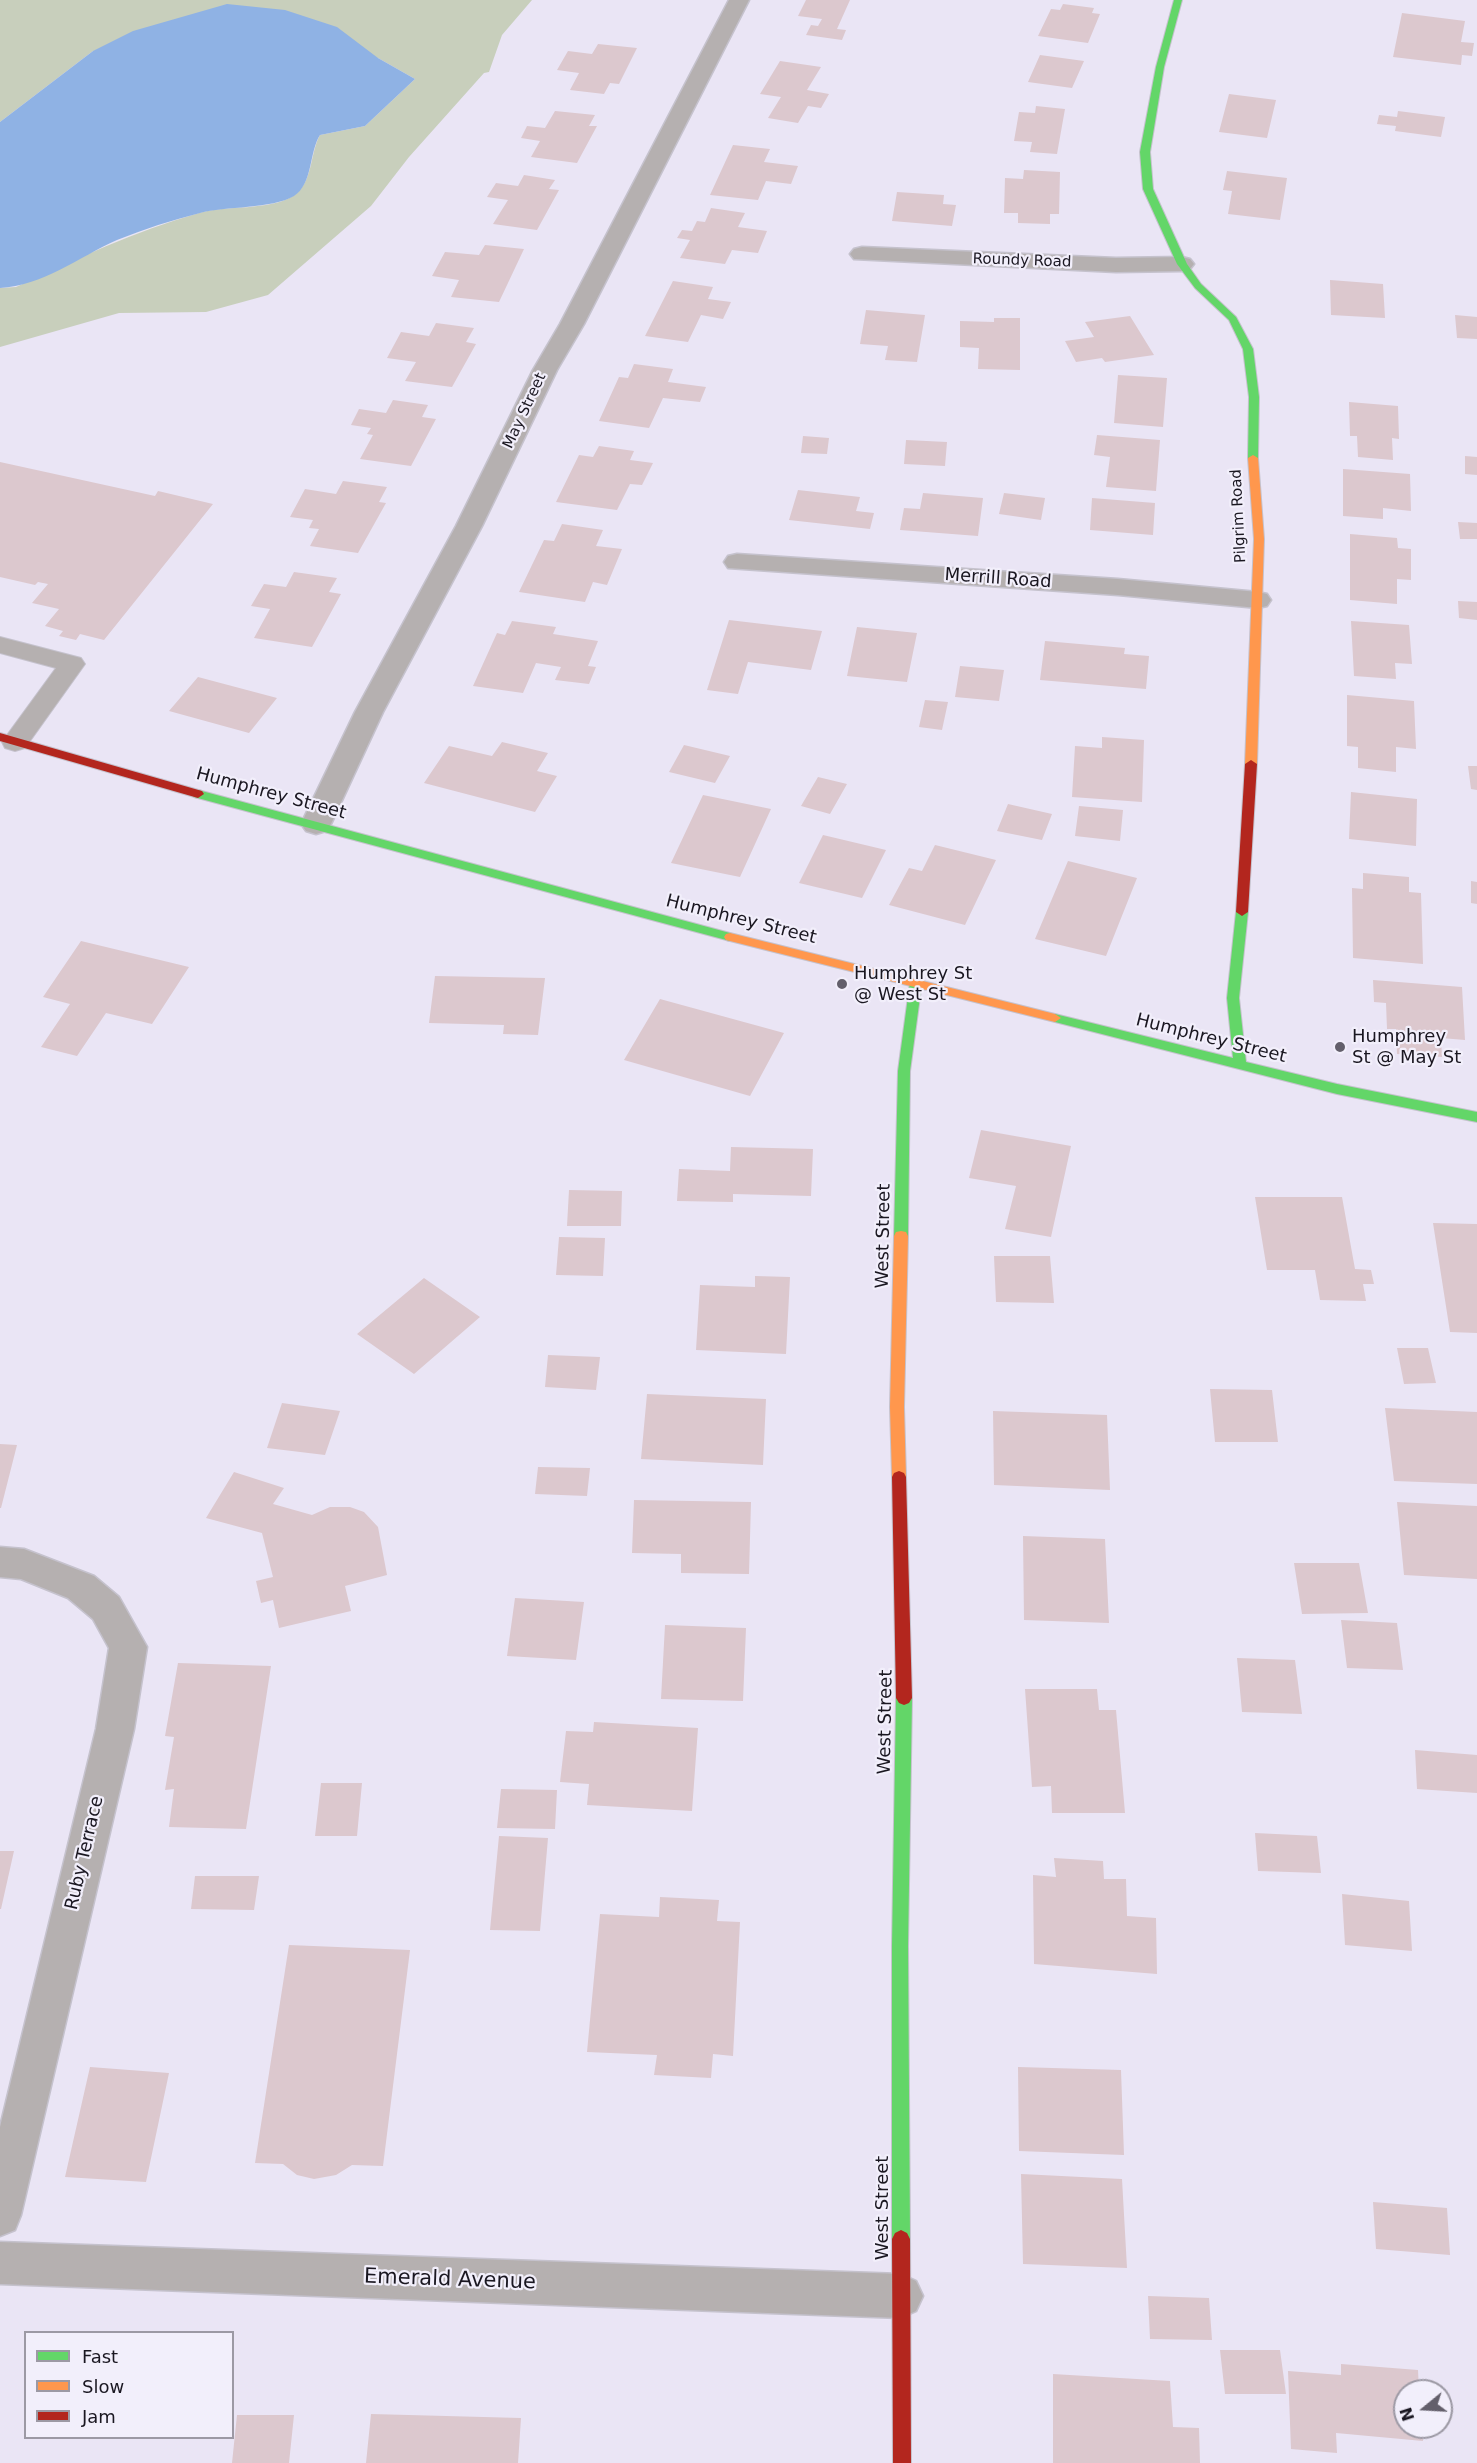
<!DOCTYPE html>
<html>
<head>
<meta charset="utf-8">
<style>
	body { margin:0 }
	#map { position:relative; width:1477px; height:2463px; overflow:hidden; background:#eae5f5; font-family:"DejaVu Sans",sans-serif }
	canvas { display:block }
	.legend { position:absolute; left:24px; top:2331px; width:210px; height:108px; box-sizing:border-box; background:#f2effb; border:2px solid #9c99a4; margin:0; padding:8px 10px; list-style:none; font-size:18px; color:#1a1721 }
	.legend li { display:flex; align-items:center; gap:12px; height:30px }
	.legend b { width:30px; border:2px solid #9c99a4 }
	.north { position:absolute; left:1393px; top:2379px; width:60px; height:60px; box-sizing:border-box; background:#f2effb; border:2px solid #9c99a4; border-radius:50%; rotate:252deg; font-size:16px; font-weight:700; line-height:24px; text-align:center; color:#1a1721 }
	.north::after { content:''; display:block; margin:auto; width:21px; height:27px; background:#635f6b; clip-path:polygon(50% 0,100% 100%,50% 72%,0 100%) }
</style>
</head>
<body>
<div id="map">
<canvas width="1477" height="2463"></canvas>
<ul class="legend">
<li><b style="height:8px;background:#63d668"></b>Fast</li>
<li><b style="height:8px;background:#ff974d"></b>Slow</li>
<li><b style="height:8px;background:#b3261e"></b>Jam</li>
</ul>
<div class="north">N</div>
</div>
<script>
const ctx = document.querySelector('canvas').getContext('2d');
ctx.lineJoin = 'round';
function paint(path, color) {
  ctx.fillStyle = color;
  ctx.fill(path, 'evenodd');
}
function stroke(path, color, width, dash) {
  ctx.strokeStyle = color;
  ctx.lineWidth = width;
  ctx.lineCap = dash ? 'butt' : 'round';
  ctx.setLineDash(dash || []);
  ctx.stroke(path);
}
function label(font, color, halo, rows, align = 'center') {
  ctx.font = font + ' "DejaVu Sans",sans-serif';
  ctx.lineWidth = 4.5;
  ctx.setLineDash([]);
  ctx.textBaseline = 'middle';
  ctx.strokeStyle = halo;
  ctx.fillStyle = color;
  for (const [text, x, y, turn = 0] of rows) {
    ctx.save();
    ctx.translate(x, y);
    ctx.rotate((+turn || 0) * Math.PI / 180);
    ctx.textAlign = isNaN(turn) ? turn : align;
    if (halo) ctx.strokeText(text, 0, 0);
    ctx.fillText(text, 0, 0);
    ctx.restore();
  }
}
const green = new Path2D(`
	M0,0H532L502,35L489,72L484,73L409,157L371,206L268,295L206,312L119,313L0,347V288L16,287C76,259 135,231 199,213C226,205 269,211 293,196C313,184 310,152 320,135L365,126L415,79L378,58L93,51L0,122Z`);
const water = new Path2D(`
	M227,4L285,10L337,27L378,58L415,79L365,126L320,135C309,152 313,184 294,196C272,209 225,206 200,213C172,220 144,229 117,240C79,257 42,286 0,288V122L93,51L133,31Z`);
const building = new Path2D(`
	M806,0H850L837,29L846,30L842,40L806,35L811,25L818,26L822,19L798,16Z
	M1063,4L1094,8L1092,13L1100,14L1088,43L1038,36L1051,9L1060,10Z
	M1402,13L1465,21L1461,42L1474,43L1472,56L1462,55L1461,65L1393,57Z
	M598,44L637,48L619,84L610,83L604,94L570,90L579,73L557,70L568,51L592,54Z
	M1040,55L1084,61L1072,88L1028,82Z
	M780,61L821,67L807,90L829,94L821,108L808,106L798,123L768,118L781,97L760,94Z
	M1229,94L1276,100L1267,138L1219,132Z
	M1036,106L1065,109L1057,154L1030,152L1032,142L1014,141L1019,112L1035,113Z
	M555,111L595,115L589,126H597L577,163L531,157L540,141L521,138L527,126L545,128Z
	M1398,111L1445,117L1441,137L1395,131L1396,126L1377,124L1379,115L1397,117Z
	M733,145L770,149L764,162L798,166L791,184L766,181L758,200L710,195Z
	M1024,170L1060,172L1059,214H1050V224L1018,223V213H1004L1005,178L1023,179Z
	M1227,171L1287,178L1280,220L1228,214L1232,191L1223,190Z
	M524,175L555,180L549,189L559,190L537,230L493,224L508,200L487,197L496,183L518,186Z
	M897,192L944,195L943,204L956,205L952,226L892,221Z
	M711,208L745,213L738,227L767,231L758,253L732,250L725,264L680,258L690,240L677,238L682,230L692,231L697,221L705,222Z
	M485,245L524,249L499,302L451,297L459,280L432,276L445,252L479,255Z
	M1330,280L1383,284L1385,318L1331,315Z
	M673,281L713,287L708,299L731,302L723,319L701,315L688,342L645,336Z
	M866,310L925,315L917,362L885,360L888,346L860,344Z
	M1455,315L1477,317V339L1457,338Z
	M1130,316L1154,355L1105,362L1102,358L1076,362L1065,341L1094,337L1085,322Z
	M994,318H1020V370L978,369L979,348L960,347V321L994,322Z
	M436,323L474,328L466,342L476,344L452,387L405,381L416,362L387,358L401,332L429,336Z
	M634,364L673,369L668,382L706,387L700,402L663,398L649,428L599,421L619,377L628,378Z
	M1118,375L1167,378L1163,427L1114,423Z
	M393,400L428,405L422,417L436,419L411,466L360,459L373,435L367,434L371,428L351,425L359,409L386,413Z
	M1349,402L1398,406L1399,439L1392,438L1393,460L1358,457L1357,436H1350Z
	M1097,435L1160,440L1156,491L1106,487L1110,457L1094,455Z
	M803,436L829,438L827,454L801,453Z
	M906,440L947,442L945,466L904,464Z
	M599,446L634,451L630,460L653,463L642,485L630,484L617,510L556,502L579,455L593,457Z
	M1465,456L1477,457V475L1465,474Z
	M0,462L155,496L158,491L213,504L104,640L80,634L76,640L59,636L63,631L45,626L59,609L32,603L48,584L38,582L35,585L0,577Z
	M1343,469L1410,474L1411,511L1383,508V519L1343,516Z
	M343,481L387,487L379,502L386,503L358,553L310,546L319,529L309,528L313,520L290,517L305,489L336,494Z
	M798,490L860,497L856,511L874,513L870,529L789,520Z
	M923,493L983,498L978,536L900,530L904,508L920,509Z
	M1004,493L1045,498L1041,520L999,514Z
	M1092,498L1155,503L1153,535L1090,530Z
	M1458,522L1477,523V539H1460Z
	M562,524L603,530L596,546L622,549L607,585L593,582L585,602L519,592L544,540L554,541Z
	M1350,534L1397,538L1398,548L1411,549V580L1397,579V604L1350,600Z
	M294,572L337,578L329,592L341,594L312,647L254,638L270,609L251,606L264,584L286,587Z
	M1458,601L1477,602V620L1459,618Z
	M729,620L822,631L811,670L748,662L738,694L707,690Z
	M512,621L556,627L553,634L598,641L588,666L596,667L589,684L555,680L561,667L536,663L523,693L473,686L497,633L505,635Z
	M1351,621L1409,625L1412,664L1395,663L1396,679L1354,676Z
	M857,627L917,633L907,682L847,676Z
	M1045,641L1125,648L1124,654L1149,656L1146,689L1040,680Z
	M960,666L1004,670L999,701L955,697Z
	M198,677L277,698L249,733L169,711Z
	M1347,695L1414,701L1416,749L1396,747V772L1358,768V747L1347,746Z
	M925,700L948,702L942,730L919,727Z
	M1102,737L1144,740L1142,802L1072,797L1075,746L1102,748Z
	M502,742L548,753L537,771L557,776L535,812L424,783L449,746L492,756Z
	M684,745L730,756L715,783L669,772Z
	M1468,766H1477V790L1471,789Z
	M818,777L847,784L830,814L801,806Z
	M1351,792L1417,799L1416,846L1349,839Z
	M703,795L771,809L740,877L671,863Z
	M1008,804L1052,814L1042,840L997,831Z
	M1079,806L1123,810L1120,841L1075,836Z
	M823,835L886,850L862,898L799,883Z
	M935,845L996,860L965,925L889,905L909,868L922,871Z
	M1068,861L1137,878L1106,956L1035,939Z
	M1363,873L1409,877V892L1421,893L1423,964L1353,958L1352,888L1363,889Z
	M1471,881L1477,882V904L1471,903Z
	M81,941L189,967L152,1024L106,1013L77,1056L41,1047L70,1004L43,997Z
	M435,976L545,978L538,1035L503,1034L504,1025L429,1023Z
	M1373,980L1462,987L1465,1040L1441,1038L1442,1057L1397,1054L1396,1029H1387L1386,1003L1374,1002Z
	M660,999L784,1033L750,1096L624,1060Z
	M981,1130L1071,1146L1051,1237L1005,1229L1016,1186L969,1178Z
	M731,1147L813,1149L811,1196L733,1194V1202L677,1201L679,1169L730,1171Z
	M569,1190L622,1191L621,1226H567Z
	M1255,1197H1342L1355,1269L1371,1270L1374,1284H1363L1366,1301L1320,1300L1315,1270H1267Z
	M1433,1223L1477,1224V1333L1450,1332Z
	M559,1237L605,1238L603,1276L556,1275Z
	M994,1256H1050L1054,1303L996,1302Z
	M755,1276L790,1277L786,1354L696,1350L700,1285L755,1287Z
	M424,1278L480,1317L414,1374L357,1334Z
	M1397,1348H1428L1436,1383L1404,1384Z
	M548,1355L600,1357L596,1390L545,1387Z
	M1210,1389L1272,1390L1278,1442H1215Z
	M647,1394L766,1399L763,1465L641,1459Z
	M282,1403L340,1411L325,1455L267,1448Z
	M1385,1408L1477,1412V1484L1394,1481Z
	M993,1411L1107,1415L1110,1490L994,1485Z
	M0,1444L17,1445L1,1508H0Z
	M538,1467L590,1468L587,1496L535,1494Z
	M234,1472L284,1488L273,1504L312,1515L330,1507H350L364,1512L378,1527L387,1575L345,1586L351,1611L279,1628L273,1600L261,1603L256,1581L273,1577L262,1533L206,1518Z
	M634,1500L751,1502L749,1574L681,1573V1554L632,1553Z
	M1397,1502L1477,1506V1579L1404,1575Z
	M1023,1536L1105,1539L1109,1623L1024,1620Z
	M1294,1563H1359L1368,1613L1302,1614Z
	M515,1598L584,1602L576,1660L507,1656Z
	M1341,1620L1397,1623L1403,1670L1347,1668Z
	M665,1625L746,1628L743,1701L661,1699Z
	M1237,1658L1295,1660L1302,1714L1242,1712Z
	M178,1663L271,1666L246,1829L169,1827L174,1789L165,1790L174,1737L165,1736Z
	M1025,1689H1097L1099,1710H1116L1125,1813H1052L1051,1786L1032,1787Z
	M594,1722L698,1728L692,1811L587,1805L589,1784L560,1782L566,1731L593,1732Z
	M1415,1750L1477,1755V1793L1417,1789Z
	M321,1783H362L357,1836H315Z
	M501,1789L557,1790L555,1829L497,1828Z
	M1255,1833L1317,1836L1321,1873L1258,1871Z
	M499,1836L548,1838L540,1931L490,1930Z
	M0,1851H14L1,1909H0Z
	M1054,1858L1103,1861L1104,1879H1126L1127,1916L1156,1918L1157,1974L1034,1964L1033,1875L1056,1877Z
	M195,1876H259L254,1910L191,1909Z
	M1342,1894L1409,1901L1412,1951L1345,1945Z
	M660,1897L719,1900L717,1921L740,1922L733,2056L713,2054L711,2078L654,2075L657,2055L587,2052L600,1914L659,1917Z
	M289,1945L410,1950L383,2166L352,2165L336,2175L314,2179L297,2175L283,2164L255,2163Z
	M90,2067L169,2073L146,2182L65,2177Z
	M1018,2067L1121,2070L1124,2155L1019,2151Z
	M1021,2174L1122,2179L1127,2268L1023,2264Z
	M1373,2202L1447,2208L1450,2255L1376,2249Z
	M1148,2296L1209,2298L1212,2340L1150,2339Z
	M1220,2350H1280L1286,2394H1225Z
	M1341,2364L1418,2370L1419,2391H1405V2427H1422L1423,2441L1336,2433L1337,2453L1291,2449L1288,2371L1341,2375Z
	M1053,2374L1170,2381L1173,2427L1199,2428L1200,2463H1053Z
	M371,2414L521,2418L518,2463H366Z
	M237,2415H294L289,2463H232Z`);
const lane = new Path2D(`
	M0,637L81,658L85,664L25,748L15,751L5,748L2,742L56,668L0,653Z`);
const street = new Path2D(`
	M729,0H749L584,324L557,370L482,526L383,712L331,824L326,831L316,834L306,831L301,824L355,712L456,526L533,370L560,324Z
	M862,247L1116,258L1182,257L1190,259L1194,264L1190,269L1182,271L1116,272L854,259L850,254L854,249Z
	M737,554L1118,579L1258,592L1267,594L1271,600L1267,606L1258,608L1118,595L728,568L724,562L728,556Z
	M0,1547L24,1549L94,1576L119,1597L147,1647L134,1729L21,2215L15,2230L0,2236V2127L96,1729L109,1648L93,1619L68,1598L21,1579L0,1577Z
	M0,2242L901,2274L916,2281L923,2296L916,2311L901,2318L0,2284Z`);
const fast = new Path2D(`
	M1174,0H1182L1164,67L1150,152L1153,189L1187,264L1201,284L1236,317L1253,349L1259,397L1258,458L1253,461L1248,458L1249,397L1243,349L1229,320L1195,288L1177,264L1143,189L1140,152L1156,67Z
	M198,790L730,933L736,937L730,941L194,797L192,794Z
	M1242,908L1248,912L1239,998L1246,1062L1337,1084L1477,1112V1122L1337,1094L1055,1022L1049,1018L1055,1014L1233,1058L1227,998L1236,912Z
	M916,978L922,982L910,1071L908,1236L906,1240H896L894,1236L898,1071L910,982Z
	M904,1691L909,1693L912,1698L908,1946L910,2239L907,2245L901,2248L895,2245L892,2239V1946L896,1698L899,1693Z`);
const slow = new Path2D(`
	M1253,455L1258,458L1264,539L1257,764L1251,768L1245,764L1254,539L1248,458Z
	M730,933L1055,1014L1061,1018L1055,1022L726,940L724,937L726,934Z
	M901,1231L906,1232L908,1236L904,1407L906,1477L904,1481L899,1483L894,1481L892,1477L890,1407L894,1236L896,1232Z`);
const jam = new Path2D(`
	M0,733L202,791L204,794L198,798L0,741Z
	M1251,760L1257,764L1248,912L1242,916L1236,912L1245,764Z
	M899,1471L904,1473L906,1477L912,1698L909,1703L904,1705L899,1703L896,1698L892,1477L894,1473Z
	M901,2230L907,2233L910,2239L911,2463H893L892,2239L895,2233Z`);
const markers = [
	[842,984,6,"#635f6b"],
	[1340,1047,6,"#635f6b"]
];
const farStreetnames = [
	["Roundy Road",1022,261,2],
	["May Street",525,411,-65],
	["Pilgrim Road",1239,516,-93]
];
const streetNames = [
	["Merrill Road",998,579,4],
	["Humphrey Street",271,794,15],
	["Humphrey Street",741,920,14],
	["Humphrey Street",1211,1039,14],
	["West Street",884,1236,-89],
	["West Street",886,1722,-89],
	["Ruby Terrace",85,1853,-77],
	["West Street",883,2208,-90]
];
const poiNames = [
	["Humphrey St",854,974],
	["@ West St",854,995],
	["Humphrey",1352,1037],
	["St @ May St",1352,1058]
];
const nearStreetnames = [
	["Emerald Avenue",450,2280,2]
];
paint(green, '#c8cfbc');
paint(water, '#8fb2e4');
paint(building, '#dcc8ce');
stroke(lane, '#c5c2cd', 2);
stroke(street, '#c5c2cd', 3);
stroke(fast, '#c5c2cd', 2);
stroke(slow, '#c5c2cd', 2);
stroke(jam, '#c5c2cd', 2);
paint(lane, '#b5b0b0');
paint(street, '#b5b0b0');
paint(fast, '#63d668');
paint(slow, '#ff974d');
paint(jam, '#b3261e');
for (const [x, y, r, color] of markers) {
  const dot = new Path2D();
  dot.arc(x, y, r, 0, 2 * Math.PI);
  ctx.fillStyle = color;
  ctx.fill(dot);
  stroke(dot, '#f2effb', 2);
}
label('15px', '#1a1721', '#f2effb', farStreetnames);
label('18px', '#1a1721', '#f2effb', streetNames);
label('18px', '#1a1721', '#f2effb', poiNames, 'left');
label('21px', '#1a1721', '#f2effb', nearStreetnames);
</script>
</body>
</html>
